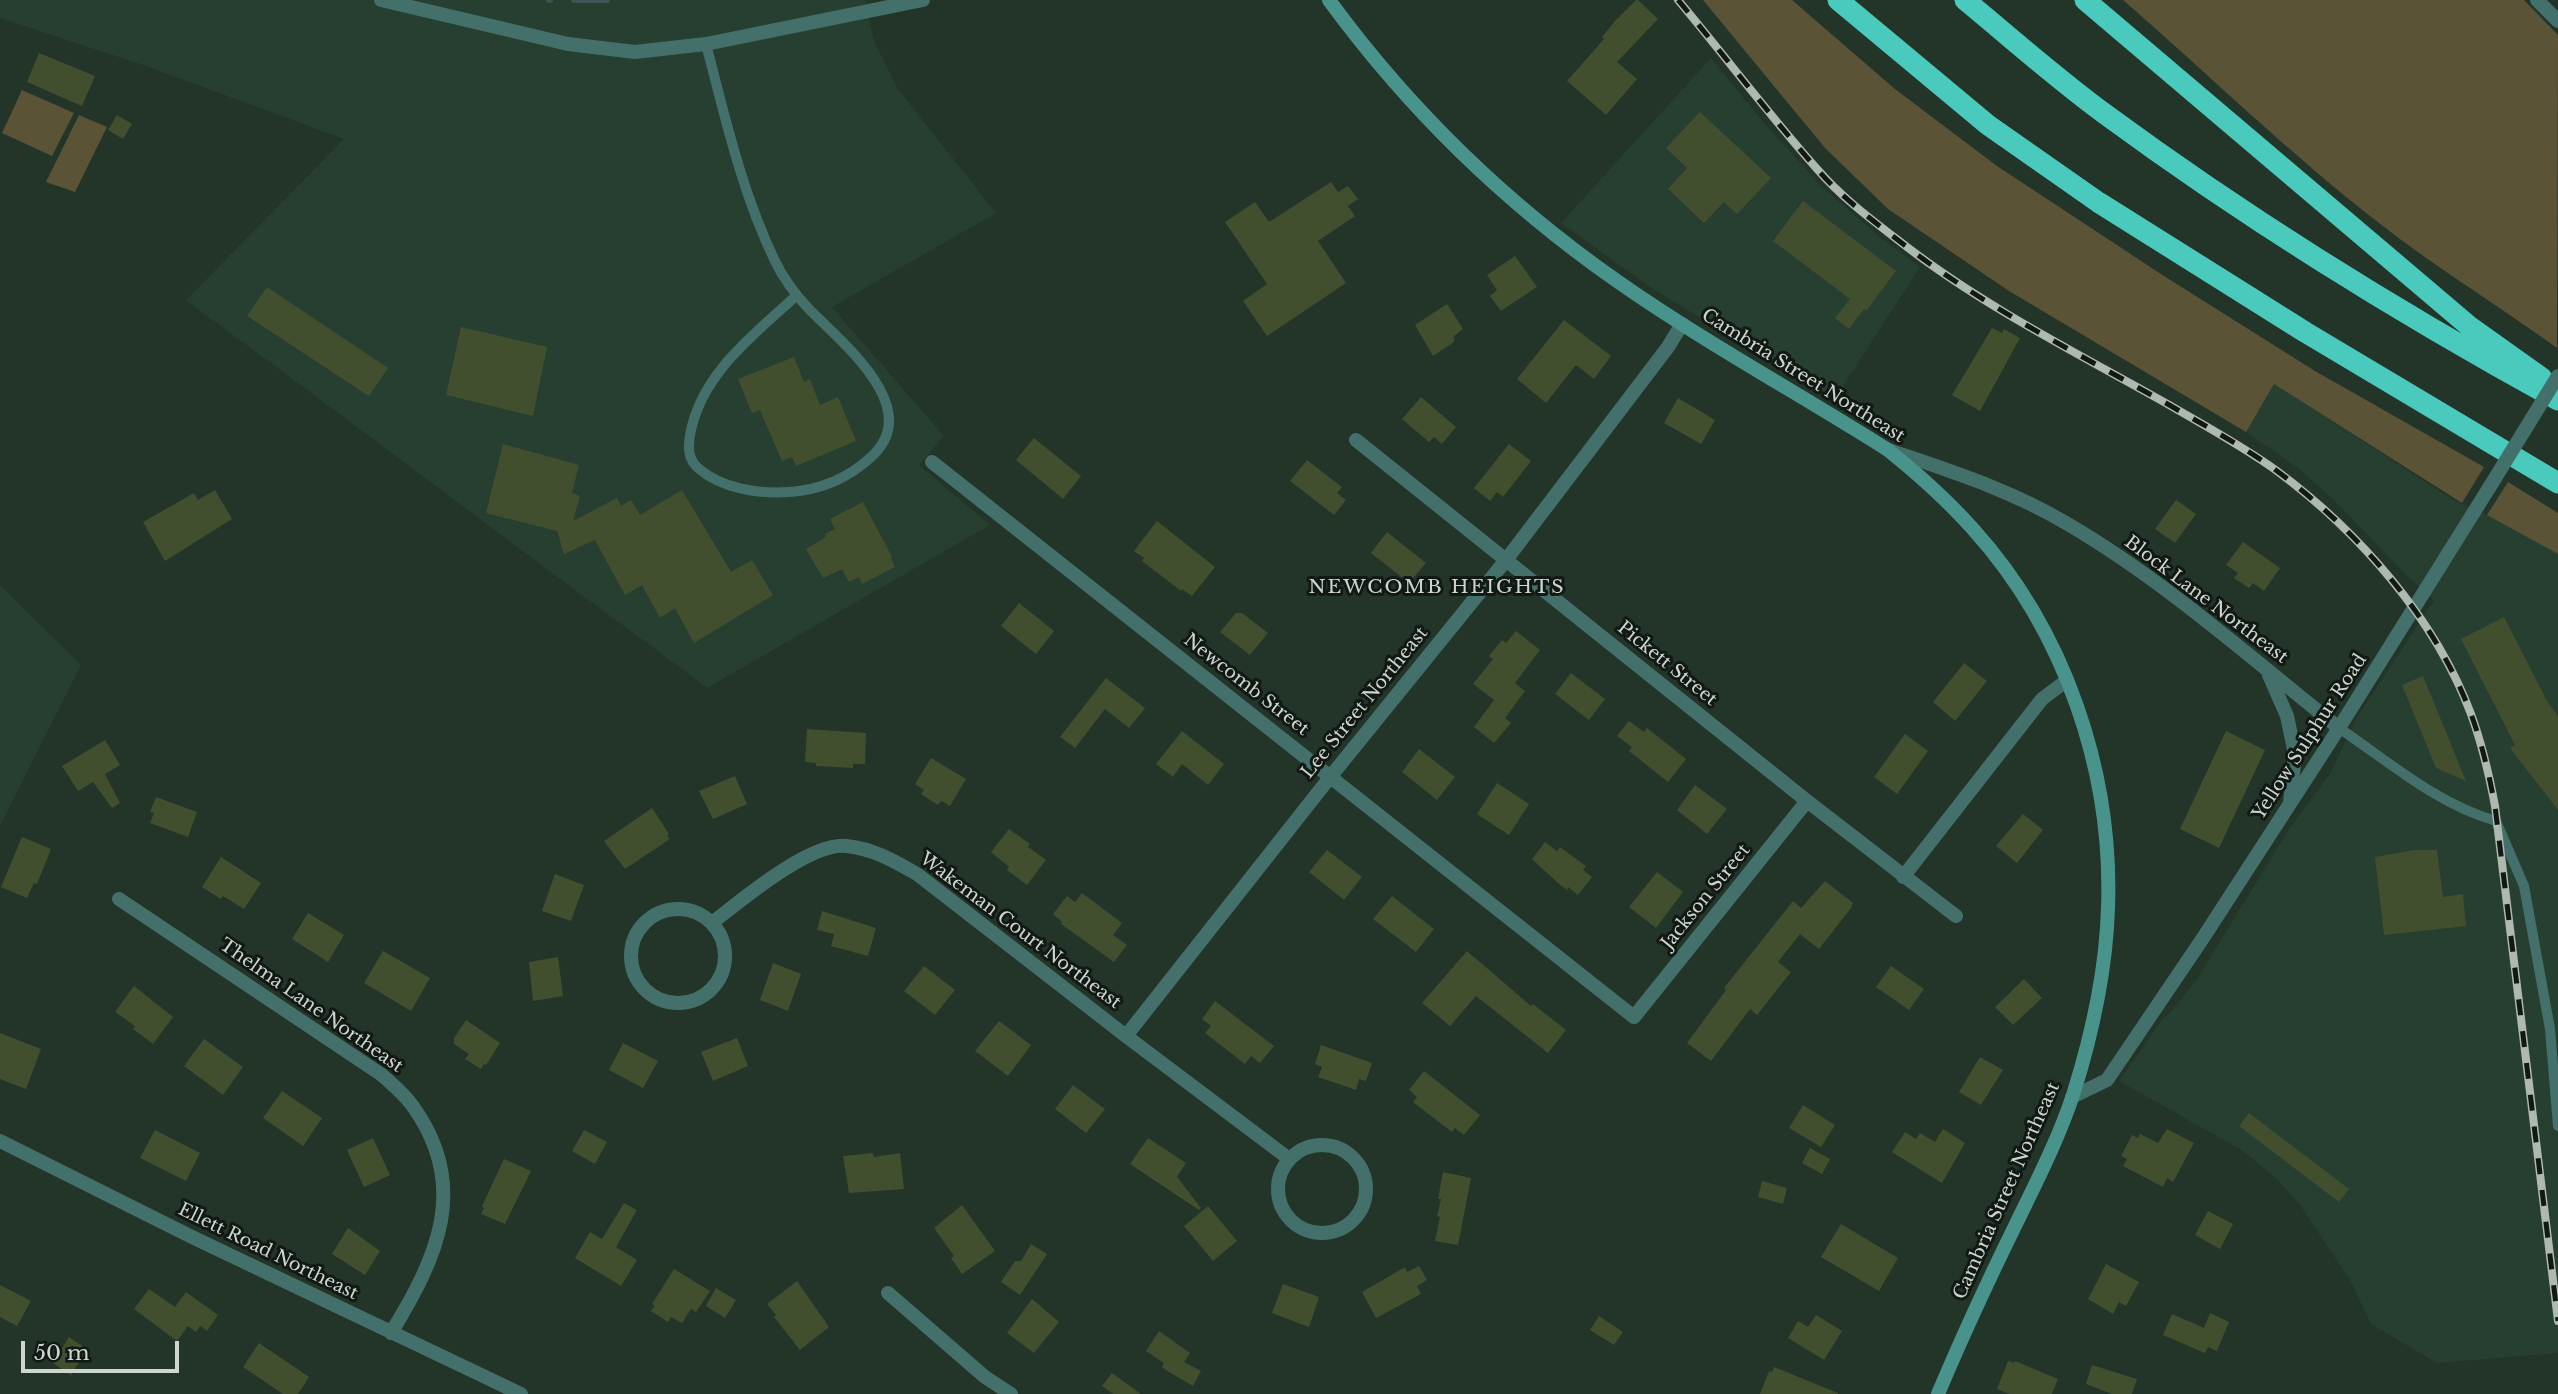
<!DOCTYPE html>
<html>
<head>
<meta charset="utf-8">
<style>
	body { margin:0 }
	#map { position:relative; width:2558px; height:1394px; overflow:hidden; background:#233429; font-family:"Libre Baskerville",serif }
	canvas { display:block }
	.scale { position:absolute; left:21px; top:1341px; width:158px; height:32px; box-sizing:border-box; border:4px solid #ccd6cf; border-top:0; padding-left:9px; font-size:21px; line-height:24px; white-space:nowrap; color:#ccd6cf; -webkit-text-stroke:5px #121914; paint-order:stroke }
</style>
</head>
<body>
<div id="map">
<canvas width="2558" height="1394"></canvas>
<div class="scale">50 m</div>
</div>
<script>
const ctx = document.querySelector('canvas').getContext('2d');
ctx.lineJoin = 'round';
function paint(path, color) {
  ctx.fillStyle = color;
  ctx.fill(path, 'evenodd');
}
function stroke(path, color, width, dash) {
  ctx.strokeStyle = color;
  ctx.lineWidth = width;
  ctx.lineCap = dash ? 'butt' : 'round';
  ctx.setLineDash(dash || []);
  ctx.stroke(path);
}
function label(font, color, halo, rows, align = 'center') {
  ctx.font = font + ' "Libre Baskerville",serif';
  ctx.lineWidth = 6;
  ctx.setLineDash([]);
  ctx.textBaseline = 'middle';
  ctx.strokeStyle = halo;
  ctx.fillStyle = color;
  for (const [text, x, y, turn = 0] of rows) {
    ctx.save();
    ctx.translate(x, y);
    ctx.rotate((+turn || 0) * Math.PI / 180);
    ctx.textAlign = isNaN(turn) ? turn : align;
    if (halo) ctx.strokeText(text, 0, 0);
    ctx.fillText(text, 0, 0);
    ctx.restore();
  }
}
const built = new Path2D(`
	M0,0H865L874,41L898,89L996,213L832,307L944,436L919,465L990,525L707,688L186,300L344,139L146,66L0,18Z
	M1711,58L1765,124L1824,189L1881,238L1920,267L1834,400L1650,287L1561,223Z
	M2273,383L2452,499L2507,524L2558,554V1353L2437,1363L2371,1324L2350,1280L2300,1205L2276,1178L2240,1149L2119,1081L2164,1017L2168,1015L2196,981L2289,829L2331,772L2356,719L2434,600L2408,577L2335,501L2297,467L2246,432Z
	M0,585L81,665L0,826Z`);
const green = new Path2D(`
	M1703,0H1792L1895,89L1997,166L2164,276L2315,371L2484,467L2462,503L2274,384L2246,432L2009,291L1888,209L1825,148Z
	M2123,0H2524L2558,35L2557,348C2498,305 2436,268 2379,223C2290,154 2208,74 2123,0Z
	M22,90L74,113L52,156L2,133Z
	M79,115L107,127L75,192L46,182Z
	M2508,482L2558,513V554L2487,515Z`);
const stream = new Path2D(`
	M549,0H550
	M574,0H607`);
const building = new Path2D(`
	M1636,0H1638L1658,19L1617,62L1637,79L1606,115L1567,81L1604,39L1602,37L1615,21Z
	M39,53L95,76L82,106L27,82Z
	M1700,112L1771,178L1737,214L1724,202L1704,223L1668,189L1687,168L1666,148Z
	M117,115L132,124L123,139L108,130Z
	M1331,182L1338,192L1348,186L1358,199L1348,206L1355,216L1318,241L1346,283L1267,336L1243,301L1267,284L1225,222L1255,202L1269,222Z
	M1803,201L1896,271L1866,311L1864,309L1849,329L1835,318L1850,299L1773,241Z
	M1515,256L1537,287L1501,311L1490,296L1497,290L1487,275Z
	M267,287L388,368L369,396L247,316Z
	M1447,304L1463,329L1454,336V342L1433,356L1415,325Z
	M1564,320L1611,356L1594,379L1576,365L1546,403L1517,379Z
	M461,327L547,347L533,416L446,395Z
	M1992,328L2002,333L2004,329L2020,338L1980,411L1952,395Z
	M794,357L804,382L810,379L820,405L838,397L856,441L796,466L792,457L782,461L760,410L752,413L738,379Z
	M1421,397L1456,427L1442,444L1434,437L1429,442L1402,419Z
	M1678,398L1715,420L1701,444L1664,423Z
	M1034,438L1081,476L1063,499L1016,460Z
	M503,444L579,465L572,493L580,496L573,521L617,498L621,506L631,500L640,515L682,490L731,572L752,560L773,595L694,643L675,608L660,618L642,585L625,595L595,540L564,554L557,531L486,513Z
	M1509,444L1531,461L1503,497L1497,492L1490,501L1474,488Z
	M1307,460L1342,487L1337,493L1346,500L1334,515L1290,481Z
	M215,490L232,519L165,561L143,522L194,493L198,500Z
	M2176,500L2196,514L2175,543L2155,529Z
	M863,502L892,557L891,558L895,567L862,584L859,577L849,582L842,569L823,578L806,549L826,537L825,534L835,529L830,519Z
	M1157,521L1215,567L1192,596L1182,589L1181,591L1142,561L1144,558L1134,551Z
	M1387,532L1426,563L1409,583L1371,553Z
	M2243,542L2280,568L2264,591L2253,583L2249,588L2234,578L2238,573L2226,565Z
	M1019,603L1054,631L1036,654L1001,626Z
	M1236,613H1242L1268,633L1250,655L1220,632Z
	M2504,617L2547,701L2558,716V810L2510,748L2515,745L2461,639Z
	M1516,631L1540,650L1515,683L1525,691L1505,718L1511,723L1494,743L1474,727L1494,700L1473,684L1493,659L1489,656L1502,640L1506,643Z
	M1964,663L1987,681L1955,721L1933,702Z
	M1571,673L1605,699L1589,720L1555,694Z
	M2423,676L2466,781L2436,768L2402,685Z
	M1106,678L1145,708L1129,728L1105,709L1075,748L1060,737Z
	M1629,721L1644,732L1647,728L1686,759L1668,782L1629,751L1632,747L1617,736Z
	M807,729L866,733L865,764H853V768L816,766V763L805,762Z
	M1182,731L1224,764L1208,785L1182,764L1173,777L1156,764Z
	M2226,731L2265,750L2219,848L2180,829Z
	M1905,734L1928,751L1897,794L1874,777Z
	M105,740L120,765L105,774L120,803L112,808L93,782L78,791L62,766Z
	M1419,749L1455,777L1437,800L1402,772Z
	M931,758L966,779L950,806L941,801L938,805L921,794L924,790L915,784Z
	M735,776L747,804L713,819L699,791Z
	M1497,783L1529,804L1509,835L1477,814Z
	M1695,785L1727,809L1707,834L1677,810Z
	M156,797L197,812L188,837L150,823L154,813L150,812Z
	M652,808L669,834L667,835L670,839L625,869L604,841Z
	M2023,814L2043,830L2017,863L1996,846Z
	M1009,829L1030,844L1028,847L1046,860L1027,885L1007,870L1009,867L991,852Z
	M22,837L51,849L37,884L34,883L27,898L1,887Z
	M1545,842L1557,851L1560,847L1586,866L1583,870L1592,877L1578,895L1568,887L1567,890L1559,884L1532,859Z
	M1327,850L1362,877L1344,900L1309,872Z
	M2414,850H2437L2443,897L2463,894L2466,926L2384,935L2375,857Z
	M221,857L261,883L244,909L223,896L221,899L202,887Z
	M1657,872L1683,892L1656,928L1629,907Z
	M555,874L584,885L571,921L542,911Z
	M1825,881L1853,903L1851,908L1819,949L1800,934L1778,962L1791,972L1757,1015L1750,1009L1711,1061L1687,1043L1726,990L1724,988L1793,901L1801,908Z
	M1082,893L1122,923L1113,935L1127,945L1114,962L1061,924L1062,922L1053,914L1067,896L1075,902Z
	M1392,896L1434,929L1416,952L1373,919Z
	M822,911L876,928L868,956L831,946L834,934L817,930Z
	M308,913L344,935L328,962L292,939Z
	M383,951L430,978L411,1011L364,983Z
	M1467,951L1531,1006L1533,1004L1566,1030L1548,1053L1476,996L1450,1026L1422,1003Z
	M558,957L563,996L533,1001L529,962Z
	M773,963L801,974L788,1011L760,1000Z
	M924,966L955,990L935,1015L904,991Z
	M1891,966L1924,989L1909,1010L1876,987Z
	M2024,979L2042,998L2013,1025L1995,1007Z
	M134,986L173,1017L153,1044L133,1029L135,1026L115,1012Z
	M1215,1001L1274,1046L1260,1063L1251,1056L1245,1064L1205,1033L1211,1026L1202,1019Z
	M466,1020L500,1043L486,1065L484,1064L481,1069L465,1059L469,1054L454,1044V1038Z
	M999,1021L1031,1045L1008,1076L975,1051Z
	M0,1033L41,1049L26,1089L0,1079Z
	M737,1038L748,1066L713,1081L701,1052Z
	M204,1039L243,1067L223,1095L184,1066Z
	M623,1043L658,1061L643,1088L609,1070Z
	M1321,1045L1372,1063L1366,1081L1359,1079L1356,1090L1318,1077L1322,1067L1315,1064Z
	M1980,1057L2003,1070L1981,1105L1959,1092Z
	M1424,1071L1480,1115L1464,1135L1455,1128L1452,1132L1413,1102L1417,1097L1409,1090Z
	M1073,1085L1105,1109L1086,1133L1055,1109Z
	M282,1091L322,1118L303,1146L263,1118Z
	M1803,1105L1835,1125L1821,1147L1789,1128Z
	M2249,1113L2349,1189L2339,1202L2239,1126Z
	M1943,1129L1965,1143L1942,1183L1892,1152L1905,1132L1916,1139L1920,1133L1935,1142Z
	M2167,1129L2194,1143L2173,1182L2167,1178L2163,1187L2123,1166L2127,1159L2121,1156L2132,1135L2138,1138L2140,1134L2158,1143Z
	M155,1130L200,1153L186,1181L140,1158Z
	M584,1130L607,1142L595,1164L572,1151Z
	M373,1138L390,1175L364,1187L347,1150Z
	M1148,1138L1186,1163L1177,1177L1201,1208L1199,1210L1130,1164Z
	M1810,1148L1830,1159L1822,1174L1802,1163Z
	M873,1153L874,1157L900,1153L904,1189L849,1193L843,1156Z
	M504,1159L531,1171L505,1224L481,1214L484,1208L482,1206Z
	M1443,1172L1471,1178L1458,1245L1435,1241L1440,1217L1437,1216L1441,1199H1438Z
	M1762,1181L1787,1188L1783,1204L1758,1197Z
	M624,1203L637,1210L616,1247L637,1260L621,1286L575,1258L590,1232L602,1239Z
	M962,1205L995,1251L962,1274L951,1258L954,1256L934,1228Z
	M1208,1206L1237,1241L1213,1261L1184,1226Z
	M2208,1211L2233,1224L2220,1249L2195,1235Z
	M1841,1224L1898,1258L1879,1291L1821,1257Z
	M348,1228L380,1251L365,1275L332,1254Z
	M1031,1244L1047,1254L1020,1295L1001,1282L1015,1261H1021Z
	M2106,1264L2139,1282L2126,1306L2119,1302L2113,1314L2088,1299Z
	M1419,1266L1427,1280L1417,1286L1421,1294L1376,1318L1362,1292L1405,1267L1407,1272Z
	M674,1269L710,1291L696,1312L691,1309L682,1323L671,1317L668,1322L651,1311L655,1306L652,1304Z
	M797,1281L829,1327L800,1350L774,1317L776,1315L767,1304Z
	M1283,1284L1319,1297L1309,1327L1272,1313Z
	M0,1285L31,1301L17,1326L0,1317Z
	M716,1288L736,1300L725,1318L706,1306Z
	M149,1289L175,1307L186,1292L218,1315L207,1331L200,1326L196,1332L188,1326L177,1341L134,1309Z
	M1032,1299L1059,1322L1034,1353L1007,1333Z
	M2210,1313L2229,1322L2217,1351L2208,1347L2205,1353L2163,1335L2172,1314L2204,1328Z
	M1816,1315L1842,1331L1824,1360L1788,1338L1798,1321L1808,1327Z
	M1599,1316L1623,1332L1614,1345L1590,1330Z
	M1159,1331L1190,1353L1184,1362L1201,1371L1193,1386L1169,1372L1162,1367L1164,1363L1146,1351Z
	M69,1337L87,1349L71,1375L53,1363Z
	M259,1343L309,1377L298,1394H283L243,1367Z
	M2008,1361L2014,1363L2015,1361L2058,1379L2052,1394H2009L1997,1389Z
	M2092,1365L2137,1379L2132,1394H2112L2086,1384Z
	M1774,1367L1838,1393V1394H1760L1769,1371L1772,1372Z
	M1112,1373L1141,1394H1113L1102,1386Z`);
const service = new Path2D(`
	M706,44C725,117 742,193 775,261C783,278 795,294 808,308C841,342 927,409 870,458C847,479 819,490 789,492C759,494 722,489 698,468C688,459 688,448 690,435C701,373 754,335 797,295
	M2339,728C2389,762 2437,804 2496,821L2524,886L2550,1029L2558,1126`);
const minor = new Path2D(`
	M381,0L568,44L635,52L706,44L923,0
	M1356,440L1807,801L1956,916
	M1889,450C1950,471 2011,490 2066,523C2164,580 2251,658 2339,728
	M932,462L1634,1017L1807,801
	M2269,675L2287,716L2295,754L2290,803
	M1903,877L2042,699L2066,681
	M119,899L382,1075C392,1084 404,1094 412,1105C471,1186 437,1258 391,1333
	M631 956a47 47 0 1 1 94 0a47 47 0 1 1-94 0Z
	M712,923C740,901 811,841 847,846C874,849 894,861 917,874L1126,1036L1288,1158
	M1126,1036L1331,776L1506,560L1668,347L1682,324
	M0,1141L192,1237L521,1394
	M1278 1189a44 44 0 1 1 88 0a44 44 0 1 1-88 0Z
	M888,1293L985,1377L1011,1394`);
const tertiary = new Path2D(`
	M2537,0L2558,21
	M2072,1097L2107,1080L2203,938L2339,728L2489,488`);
const secondary = new Path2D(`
	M1329,0C1408,108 1507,204 1617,281C1704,342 1798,393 1888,450C1918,474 1947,500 1973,529C2065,631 2113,772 2108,908C2106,972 2092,1035 2073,1095C2058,1140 2036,1183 2015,1226C1988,1281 1962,1337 1938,1394`);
const motorway = new Path2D(`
	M1838,0L1988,125L2098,202L2305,332L2558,483
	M1965,0C2011,38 2057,79 2105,114C2249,220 2401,314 2558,400
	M2085,0L2469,326L2542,378`);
const rail = new Path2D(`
	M1678,0C1725,56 1769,115 1818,170C1843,199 1876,223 1907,247C1988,309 2083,356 2171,406C2207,427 2244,447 2277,471C2359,532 2435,618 2471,714C2482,744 2489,774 2495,806L2558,1321`);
const tertiaryBridge = new Path2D(`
	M2489,488L2558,376`);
const streetNames = [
	["Cambria Street Northeast",1803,376,32],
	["Block Lane Northeast",2206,600,37],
	["Pickett Street",1667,664,39],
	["Newcomb Street",1246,685,38],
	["Lee Street Northeast",1365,703,-51],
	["Yellow Sulphur Road",2310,737,-57],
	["Jackson Street",1706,897,-51],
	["Wakeman Court Northeast",1020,931,37],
	["Thelma Lane Northeast",311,1006,35],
	["Cambria Street Northeast",2007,1191,-66],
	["Ellett Road Northeast",268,1252,26]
];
const neighbourhoodNames = [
	["NEWCOMB HEIGHTS",1437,588]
];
paint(built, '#273f30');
paint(green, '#5a5335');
stroke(stream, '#3f5254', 6);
paint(building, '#424f2e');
stroke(service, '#43706a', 10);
stroke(minor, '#43706a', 14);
stroke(tertiary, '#43706a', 14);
stroke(secondary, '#48948c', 14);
stroke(motorway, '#49cabc', 21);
stroke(rail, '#aeb9b1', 8);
stroke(rail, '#121914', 5, [16]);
stroke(tertiaryBridge, '#43706a', 14);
label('18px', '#ccd6cf', '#121914', streetNames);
ctx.letterSpacing = '2px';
label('19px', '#ccd6cf', '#121914', neighbourhoodNames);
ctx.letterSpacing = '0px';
</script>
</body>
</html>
